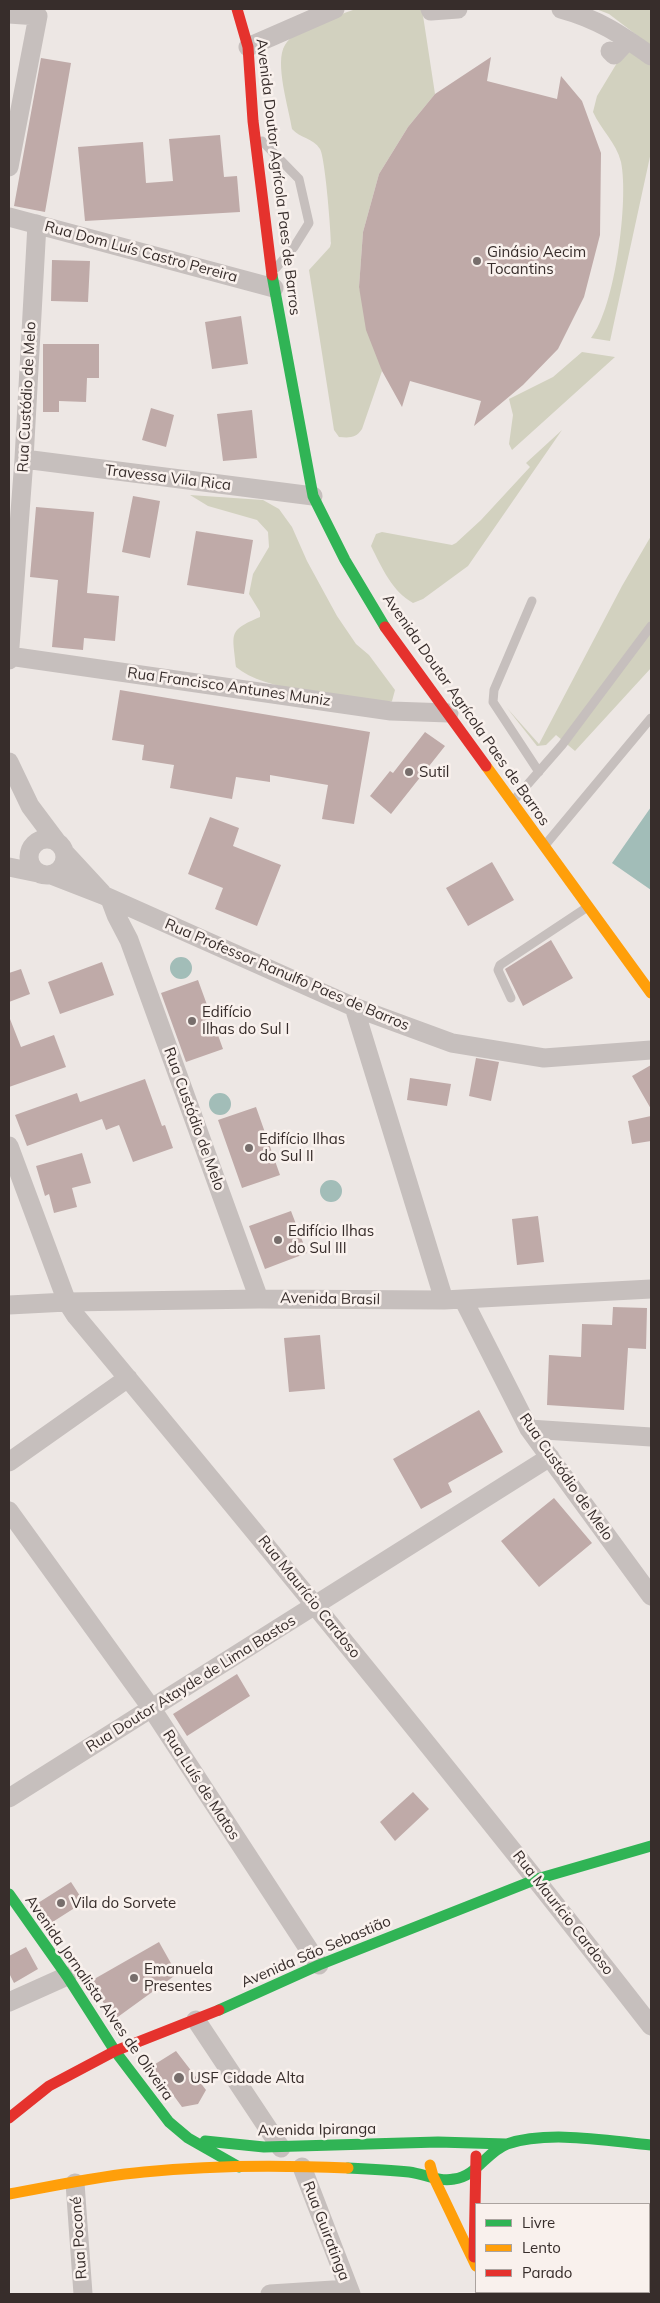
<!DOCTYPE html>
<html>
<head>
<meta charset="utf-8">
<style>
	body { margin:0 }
	#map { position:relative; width:660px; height:2303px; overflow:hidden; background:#ede7e4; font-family:Mulish,sans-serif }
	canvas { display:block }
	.frame { position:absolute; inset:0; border:10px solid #372d2b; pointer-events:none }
	.legend { position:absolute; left:475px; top:2203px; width:175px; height:90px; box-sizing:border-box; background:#f9f1ed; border:1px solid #aba39f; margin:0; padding:6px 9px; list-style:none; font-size:15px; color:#372d2b }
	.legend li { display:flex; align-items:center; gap:10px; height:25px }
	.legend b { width:25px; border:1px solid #aba39f }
</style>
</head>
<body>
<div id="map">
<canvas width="660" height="2303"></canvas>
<div class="frame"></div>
<ul class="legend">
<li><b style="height:6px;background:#30b455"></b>Livre</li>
<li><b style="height:6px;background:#ff9f0a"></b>Lento</li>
<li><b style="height:6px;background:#e5322d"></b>Parado</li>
</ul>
</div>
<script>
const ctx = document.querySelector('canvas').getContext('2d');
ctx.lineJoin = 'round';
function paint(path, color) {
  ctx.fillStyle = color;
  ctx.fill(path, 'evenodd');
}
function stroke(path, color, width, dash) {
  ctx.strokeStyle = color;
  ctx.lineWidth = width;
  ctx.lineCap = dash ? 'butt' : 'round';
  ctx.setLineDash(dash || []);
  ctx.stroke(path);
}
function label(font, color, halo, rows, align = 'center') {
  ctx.font = font + ' Mulish,sans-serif';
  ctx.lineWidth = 5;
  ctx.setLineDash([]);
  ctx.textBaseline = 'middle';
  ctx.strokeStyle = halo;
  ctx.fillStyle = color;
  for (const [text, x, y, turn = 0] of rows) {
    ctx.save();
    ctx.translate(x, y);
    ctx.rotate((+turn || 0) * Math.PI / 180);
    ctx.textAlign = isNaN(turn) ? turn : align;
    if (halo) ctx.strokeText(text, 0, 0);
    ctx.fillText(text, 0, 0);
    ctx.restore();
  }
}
const green = new Path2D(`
	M356,9H422L435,94L408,127L379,174L363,232L359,287L382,371L362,429C356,438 350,438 339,437L334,430L309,270L330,247L331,243C331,230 325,157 320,149C313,138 300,138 292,129C289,109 274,62 285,45C295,27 337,16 356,9Z
	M596,9H651V46L609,14Z
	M626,48L651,58V152L610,341L591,338C615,308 629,200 621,162C616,142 601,130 593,112L597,96Z
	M582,352L615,357L512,450L509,444L513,415L509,399L553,377Z
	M562,430L468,566L423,599L413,603C392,591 382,568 371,546L376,534L382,532L452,545L456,543L481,520L530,467L526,463Z
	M190,495L263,500L279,509L292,527L307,561L337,616L356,644L369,655L395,690L392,701L379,703C341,696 264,691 236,667C233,633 227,631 260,617V612L249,594L253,574L269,547L268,532L257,520L208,506Z
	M651,536V668L575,751L556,735L546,745L537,746L507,708L539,744L622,586Z`);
const water = new Path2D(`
	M651,807V890L612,863Z
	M170 968a11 11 0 1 1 22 0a11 11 0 1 1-22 0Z
	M209 1104a11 11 0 1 1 22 0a11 11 0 1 1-22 0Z
	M320 1191a11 11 0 1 1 22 0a11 11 0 1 1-22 0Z`);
const building = new Path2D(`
	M491,57L487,81L557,99L561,76L582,101L601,153L600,235L584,297L558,349L523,385L474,426L481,401L410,381L402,407L382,371L366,330L359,287L363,232L379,174L408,127L435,94Z
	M41,58L71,63L45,212L14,206Z
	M220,135L224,177L237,176L240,212L85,221L78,147L143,142L146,183L173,181L169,139Z
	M52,260L90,261L88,302L51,301Z
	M241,316L248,364L212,369L205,322Z
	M43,344H99V378H87L86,402L59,401V412H43Z
	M151,408L174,415L166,447L142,440Z
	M252,410L257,458L223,461L217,414Z
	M133,496L160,501L150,558L122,552Z
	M36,507L94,512L87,593L119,596L115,641L84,638L83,650L52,647L58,580L30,577Z
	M196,531L253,540L244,594L187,585Z
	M120,690L370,732L354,824L322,819L328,785L270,775V782L236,777L232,799L170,788L174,765L142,760L144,745L112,740Z
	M425,732L445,746L391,814L370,796L390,771L393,773Z
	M210,817L239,828L233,846L281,865L257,926L215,909L223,888L188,874Z
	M492,862L514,900L468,926L446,888Z
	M551,940L573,978L523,1006L505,969Z
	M102,962L114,995L60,1014L48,982Z
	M21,969L30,994L9,1002V973Z
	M198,980L223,1049L186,1062L161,993Z
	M9,1019H10L21,1047L54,1035L66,1067L9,1087Z
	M476,1058L499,1062L491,1101L469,1096Z
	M651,1065V1109L632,1076Z
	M410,1078L451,1084L447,1106L407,1100Z
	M145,1079L162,1126L165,1125L173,1148L133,1162L119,1125L106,1130L102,1119L27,1146L15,1115L77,1093L80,1102Z
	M256,1107L280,1175L242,1188L218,1120Z
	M651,1116V1141L632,1144L628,1121Z
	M82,1153L91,1183L72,1188L77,1207L54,1213L49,1194L45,1196L36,1166Z
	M291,1211L307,1253L265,1269L249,1226Z
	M538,1216L544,1262L517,1265L512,1219Z
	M613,1307L647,1308L646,1349L628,1348L624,1410L547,1405L549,1355L581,1357L582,1324L612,1325Z
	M320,1335L325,1389L289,1392L284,1338Z
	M479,1410L503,1452L448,1483L452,1492L421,1509L393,1459Z
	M554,1498L592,1543L539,1587L501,1541Z
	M237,1674L250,1696L187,1736L173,1714Z
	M413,1792L429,1809L395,1841L380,1822Z
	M71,1882L84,1902L51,1923L38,1903Z
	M159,1942L177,1974L115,2019L89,1982Z
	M26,1947L38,1969L14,1983L9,1973V1956Z
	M176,2051L206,2090L198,2104L182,2107L152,2066Z`);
const lane = new Path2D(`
	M262,141L299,179L309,223L294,247L276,268
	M532,601L494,690L493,702L539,772
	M514,800L562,745L651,626
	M546,844L651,718
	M511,998L498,970L500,965L586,908`);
const street = new Path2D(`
	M430,9L431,11L458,9
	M561,9C598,19 620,34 651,56
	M9,14L38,16L9,167
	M248,47L335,9
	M610,51L614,55L628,40
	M9,217L274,288
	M24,459L313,496
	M9,656L391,711L449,713
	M9,660L24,459L37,224
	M9,762L30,806L57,842
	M29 857a18 18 0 1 1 36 0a18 18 0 1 1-36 0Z
	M65,853L102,893
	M9,867L38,873
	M51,875L105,896L354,1007L452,1043L544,1058L651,1050
	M110,899L116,915L129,940L259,1299
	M354,1007L444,1300
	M9,1146L67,1302L76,1316C271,1550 464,1786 651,2026
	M463,1299L529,1429L651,1596
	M9,1305L67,1302L259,1299L444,1300L651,1289
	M529,1429L651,1437
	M9,1462L128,1378
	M9,1511L152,1709L319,1965
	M9,1798L550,1457
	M9,2002L67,1976
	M196,2020L281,2148
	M302,2167L351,2294
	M75,2183L83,2294
	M270,2294L349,2289`);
const fast = new Path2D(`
	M272,275L313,496L345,560L385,627
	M9,1894L67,1976L115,2051L169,2122L188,2138L239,2167
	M219,2010L319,1965L537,1879L651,1846
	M205,2141L264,2147L438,2142L506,2144
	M348,2168C369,2169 389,2170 409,2172C425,2174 438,2182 454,2179C477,2176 486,2152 507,2144C549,2130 608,2141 651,2145`);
const slow = new Path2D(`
	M486,766L651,993
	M430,2165L433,2176L476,2266
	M9,2194C54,2186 98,2176 144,2172C212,2165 280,2165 348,2168`);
const jam = new Path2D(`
	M237,9L248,47L253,121L272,275
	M385,627L486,766
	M9,2118L49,2086L115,2051L219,2010
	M474,2257L476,2156
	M489,2292L490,2294`);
const markers = [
	[477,261,5,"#776e6c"],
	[409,772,5,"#776e6c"],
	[192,1021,5,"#776e6c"],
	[249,1148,5,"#776e6c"],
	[278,1240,5,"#776e6c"],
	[61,1903,5,"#776e6c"],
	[134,1978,5,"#776e6c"],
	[179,2078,6,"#776e6c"]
];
const streetNames = [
	["Avenida Doutor Agrícola Paes de Barros",278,177,83],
	["Rua Dom Luís Castro Pereira",141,252,15],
	["Rua Custódio de Melo",27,397,-87],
	["Travessa Vila Rica",168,478,7],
	["Rua Francisco Antunes Muniz",229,687,8],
	["Avenida Doutor Agrícola Paes de Barros",466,710,55],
	["Rua Professor Ranulfo Paes de Barros",287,975,23],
	["Rua Custódio de Melo",194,1119,70],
	["Avenida Brasil",330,1299,1],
	["Rua Custódio de Melo",566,1477,55],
	["Rua Maurício Cardoso",309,1597,51],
	["Rua Doutor Atayde de Lima Bastos",191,1684,-32],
	["Rua Luís de Matos",201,1785,57],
	["Rua Maurício Cardoso",563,1913,52],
	["Avenida São Sebastião",316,1952,-23],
	["Avenida Jornalista Alves de Oliveira",99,1998,55],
	["Avenida Ipiranga",317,2130,-1],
	["Rua Guiratinga",326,2231,69],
	["Rua Poconé",79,2238,-94]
];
const poiNames = [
	["Ginásio Aecim",487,252],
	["Tocantins",487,269],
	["Sutil",419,772],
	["Edifício",202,1012],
	["Ilhas do Sul I",202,1029],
	["Edifício Ilhas",259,1139],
	["do Sul II",259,1156],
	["Edifício Ilhas",288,1231],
	["do Sul III",288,1248],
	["Vila do Sorvete",71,1903],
	["Emanuela",144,1969],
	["Presentes",144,1986],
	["USF Cidade Alta",190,2078]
];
paint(green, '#d2d1bf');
paint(water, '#a2bdb8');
paint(building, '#bfaaa8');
stroke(lane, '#c6bfbd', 9);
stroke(street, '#c6bfbd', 19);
stroke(fast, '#30b455', 11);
stroke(slow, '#ff9f0a', 11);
stroke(jam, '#e5322d', 11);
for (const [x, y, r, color] of markers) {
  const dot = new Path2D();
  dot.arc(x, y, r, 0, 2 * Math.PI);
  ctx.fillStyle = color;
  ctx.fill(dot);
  stroke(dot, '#f9f1ed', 2);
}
label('15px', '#372d2b', '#f9f1ed', streetNames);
label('15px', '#372d2b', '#f9f1ed', poiNames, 'left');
</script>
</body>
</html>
